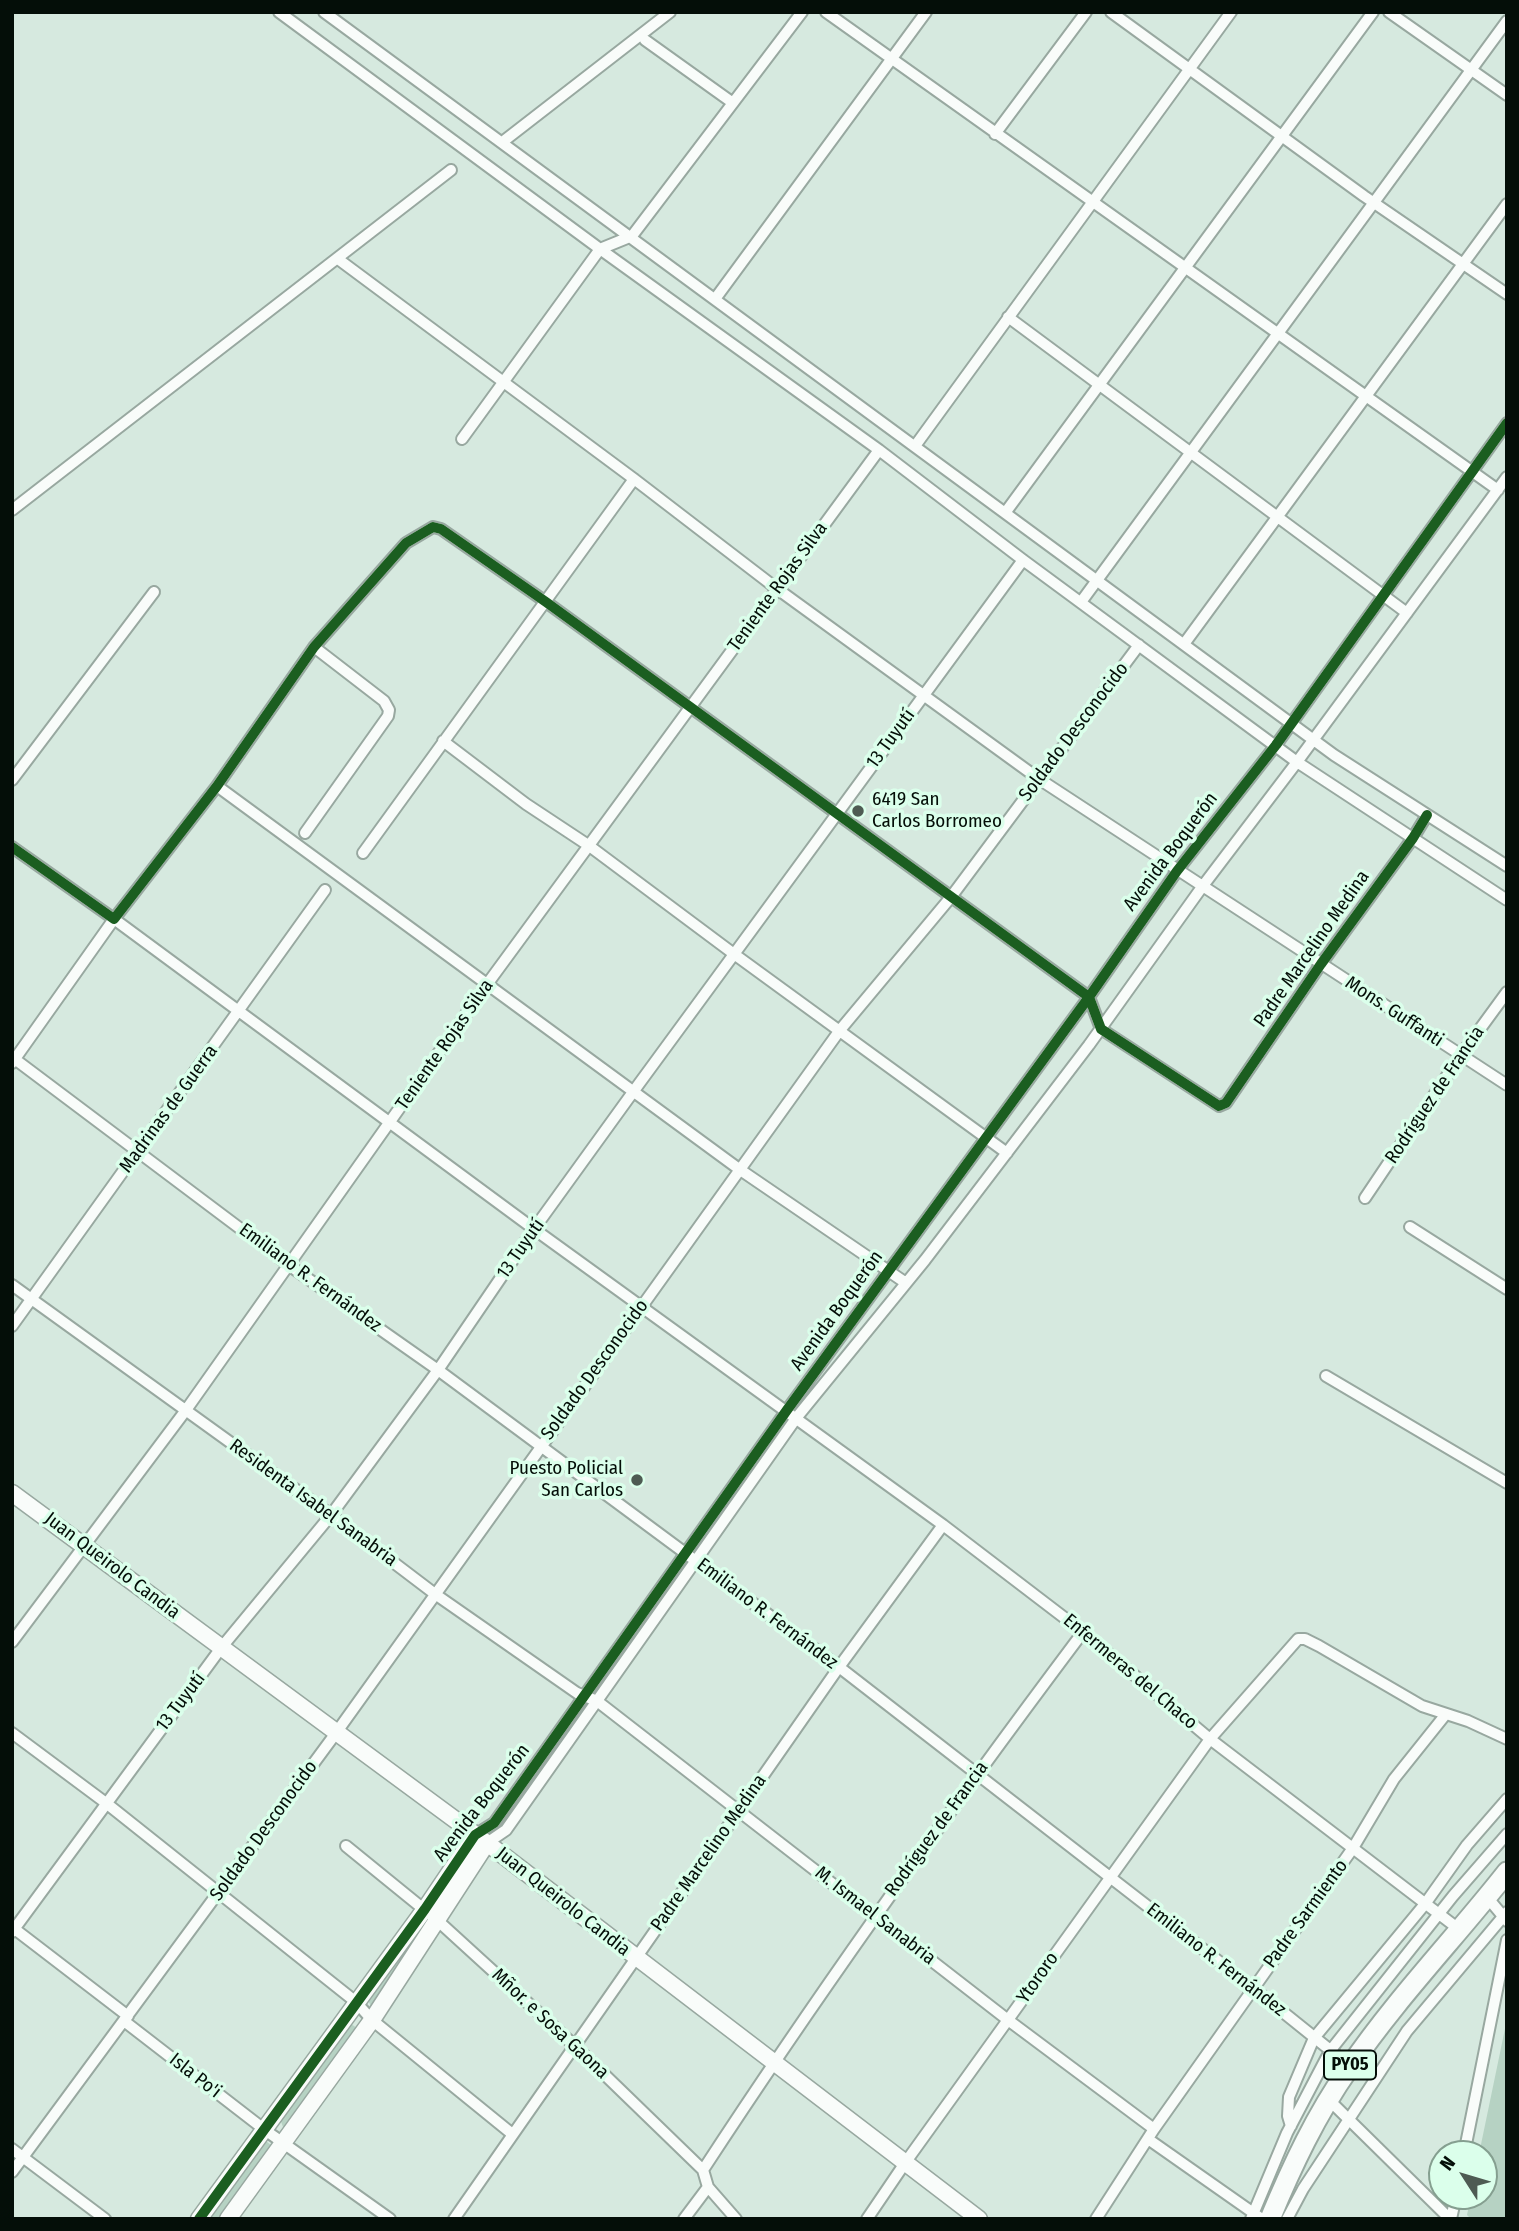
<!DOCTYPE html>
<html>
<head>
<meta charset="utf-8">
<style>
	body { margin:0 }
	#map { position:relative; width:1519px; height:2231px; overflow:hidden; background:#d6e9df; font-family:"Fira Sans Condensed",sans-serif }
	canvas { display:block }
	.frame { position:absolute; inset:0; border:14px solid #040e08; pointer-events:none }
	.north { position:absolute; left:1428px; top:2140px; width:70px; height:70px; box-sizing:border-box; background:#dbffeb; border:2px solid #859f90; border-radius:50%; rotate:307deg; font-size:19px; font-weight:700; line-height:28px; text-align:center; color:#040e08 }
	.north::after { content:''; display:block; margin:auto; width:24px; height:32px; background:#4e5b53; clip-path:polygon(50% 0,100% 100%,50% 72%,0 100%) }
</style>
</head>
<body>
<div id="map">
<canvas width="1519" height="2231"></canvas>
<div class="frame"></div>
<div class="north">N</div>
</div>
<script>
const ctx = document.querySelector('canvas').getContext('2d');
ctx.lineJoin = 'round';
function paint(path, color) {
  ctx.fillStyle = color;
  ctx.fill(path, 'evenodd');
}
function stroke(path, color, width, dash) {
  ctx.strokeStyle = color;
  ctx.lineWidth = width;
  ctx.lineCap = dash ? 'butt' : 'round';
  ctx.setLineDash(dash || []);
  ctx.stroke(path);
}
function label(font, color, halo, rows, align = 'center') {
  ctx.font = font + ' "Fira Sans Condensed",sans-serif';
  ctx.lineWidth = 7;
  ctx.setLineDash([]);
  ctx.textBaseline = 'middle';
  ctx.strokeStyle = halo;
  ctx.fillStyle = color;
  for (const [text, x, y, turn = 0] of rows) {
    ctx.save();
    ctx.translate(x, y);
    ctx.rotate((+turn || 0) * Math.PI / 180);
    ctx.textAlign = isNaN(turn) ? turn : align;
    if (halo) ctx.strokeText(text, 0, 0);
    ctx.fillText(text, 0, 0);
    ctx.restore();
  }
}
const green = new Path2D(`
	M428,1919H430L374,2007L371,2006L367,1999Z
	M1507,2019V2219H1471L1467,2215L1471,2196H1484V2154H1479Z
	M351,2024L357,2028L286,2128L283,2127L280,2119Z
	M266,2141L272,2146L221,2219H206L262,2142Z`);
const street = new Path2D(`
	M279,12L600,249L879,450L1023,560L1297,762L1507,900
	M324,12L1334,755L1507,866
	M826,12L1498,490
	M1111,12L1364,196L1507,294
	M1389,12L1507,95
	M645,40L733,103
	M995,134L1086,12
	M505,140L670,12
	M338,259L634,479L776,588L1039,779L1507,1085
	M715,299L926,12
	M1008,317L1407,613
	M462,439L600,249L632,236L802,12
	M915,446L1231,12
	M12,510L451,170
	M1005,513L1373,12
	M1081,602L1507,21
	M1184,644L1507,204
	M443,741L526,804L588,845L734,954L1007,1153
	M12,780L154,592
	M217,786L739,1169L906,1283
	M305,833L388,716L389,710L384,701L314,647
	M12,847L114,919L217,786L314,647L406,543L433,527L441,529L546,602L1089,997L1101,1029L1219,1106L1226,1103L1321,964L1413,838L1427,815
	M363,853L634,479
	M12,1057L290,1266L438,1370L839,1667L1253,1988L1350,2066
	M12,1063L114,919L534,1229L943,1525L1083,1632L1210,1739L1460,1930
	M1365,1198L1461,1055L1507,992
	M1410,1227L1507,1289
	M12,1285L331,1515L435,1594L577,1693L597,1701L1008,2020L1154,2129
	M12,1326L325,890
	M1326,1376L1507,1483
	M12,1642L186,1410L488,983L879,450
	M12,1733L106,1803L356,2002L372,2020L511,2133
	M475,1835L494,1823L787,1410L1089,997L1177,871L1276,745L1507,423
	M487,1843L506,1830L797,1417L925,1260L1089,1045L1202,887L1297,762L1507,477
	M346,1846L437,1920L575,2046L703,2170L708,2187L736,2219
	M1487,1897L1507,1921
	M12,1927L128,2016
	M12,1932L221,1648L331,1515L438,1370L534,1229L633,1092L1023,560
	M124,2021L265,2130L390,2219
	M1328,2099L1450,2219
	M1291,2126L1288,2116L1289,2097L1314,2038L1425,1904L1467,1845L1507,1799
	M1148,2139L1262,2219
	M12,2149L105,2219
	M1464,2154L1507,1940
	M703,2170C823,1986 951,1808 1083,1632
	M12,2172L336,1733L840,1030L951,897L1139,645
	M454,2219L839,1667L943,1525
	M684,2219L708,2187
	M867,2219L905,2163L1210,1739L1298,1639H1305L1319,1646L1422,1706L1468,1721L1507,1739
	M1096,2219L1154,2129L1353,1848L1394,1779L1446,1714
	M1251,2219L1287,2133L1330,2051L1453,1896L1507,1834
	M1287,2219L1303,2189L1407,2031L1507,1912
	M1451,2219L1456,2196`);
const secondary = new Path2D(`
	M12,1493L488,1844L487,1843L979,2219
	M199,2219L425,1909L475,1835
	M228,2219L372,2020L487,1843`);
const highway = new Path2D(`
	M1270,2219C1292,2166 1316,2115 1349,2068C1396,1999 1455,1938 1507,1872`);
const cycleway = new Path2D(`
	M12,847L114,919L217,786L314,647L406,543L433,527L441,529L546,602L1089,997L1101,1029L1219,1106L1226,1103L1321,964L1413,838L1427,815
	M199,2219L425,1909L475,1835L494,1823L787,1410L1089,997L1177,871L1276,745L1507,423`);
const markers = [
	[858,811,7,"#4e5b53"],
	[637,1480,7,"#4e5b53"]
];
const shields = [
	[1350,2065,52]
];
const shieldNames = [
	["PY05",1350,2065]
];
const streetNames = [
	["Teniente Rojas Silva",778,587,-54],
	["Soldado Desconocido",1074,732,-53],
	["13 Tuyutí",891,739,-54],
	["Avenida Boquerón",1171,852,-53],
	["Padre Marcelino Medina",1312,949,-55],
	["Mons. Guffanti",1394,1012,33],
	["Teniente Rojas Silva",445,1045,-55],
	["Rodríguez de Francia",1435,1095,-56],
	["Madrinas de Guerra",169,1109,-54],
	["13 Tuyutí",521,1249,-55],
	["Emiliano R. Fernández",310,1278,36],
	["Avenida Boquerón",837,1311,-54],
	["Soldado Desconocido",595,1370,-54],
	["Residenta Isabel Sanabria",313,1503,36],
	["Juan Queirolo Candia",112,1566,37],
	["Emiliano R. Fernández",767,1614,37],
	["Enfermeras del Chaco",1130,1672,40],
	["13 Tuyutí",181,1702,-53],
	["Avenida Boquerón",482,1803,-52],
	["Rodríguez de Francia",937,1829,-54],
	["Soldado Desconocido",264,1831,-54],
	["Padre Marcelino Medina",709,1853,-55],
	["Juan Queirolo Candia",563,1902,38],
	["Padre Sarmiento",1306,1914,-54],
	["M. Ismael Sanabria",875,1916,38],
	["Emiliano R. Fernández",1216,1960,38],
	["Ytororo",1038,1978,-55],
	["Mñor. e Sosa Gaona",550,2024,43],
	["Isla Po'i",195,2076,38]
];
const poiNames = [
	["6419 San",872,800],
	["Carlos Borromeo",872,822],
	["Puesto Policial",623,1469,"right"],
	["San Carlos",623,1491,"right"]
];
paint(green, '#b6d2c3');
stroke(street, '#98a8a0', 14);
stroke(secondary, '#98a8a0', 19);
stroke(highway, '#98a8a0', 23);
stroke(street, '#f9fcfa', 10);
stroke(secondary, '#f9fcfa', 16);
stroke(highway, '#f9fcfa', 19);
stroke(cycleway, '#1b5e20', 10);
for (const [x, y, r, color] of markers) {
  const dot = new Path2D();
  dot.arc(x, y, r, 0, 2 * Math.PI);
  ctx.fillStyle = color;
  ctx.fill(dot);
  stroke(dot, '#dbffeb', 2.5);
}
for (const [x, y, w] of shields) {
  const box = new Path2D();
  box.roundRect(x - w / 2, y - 14.5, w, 29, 5);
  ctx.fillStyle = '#dbffeb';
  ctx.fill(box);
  stroke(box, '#040e08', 2);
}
label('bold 18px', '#040e08', null, shieldNames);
label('19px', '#040e08', '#dbffeb', streetNames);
label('19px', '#040e08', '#dbffeb', poiNames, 'left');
</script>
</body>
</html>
